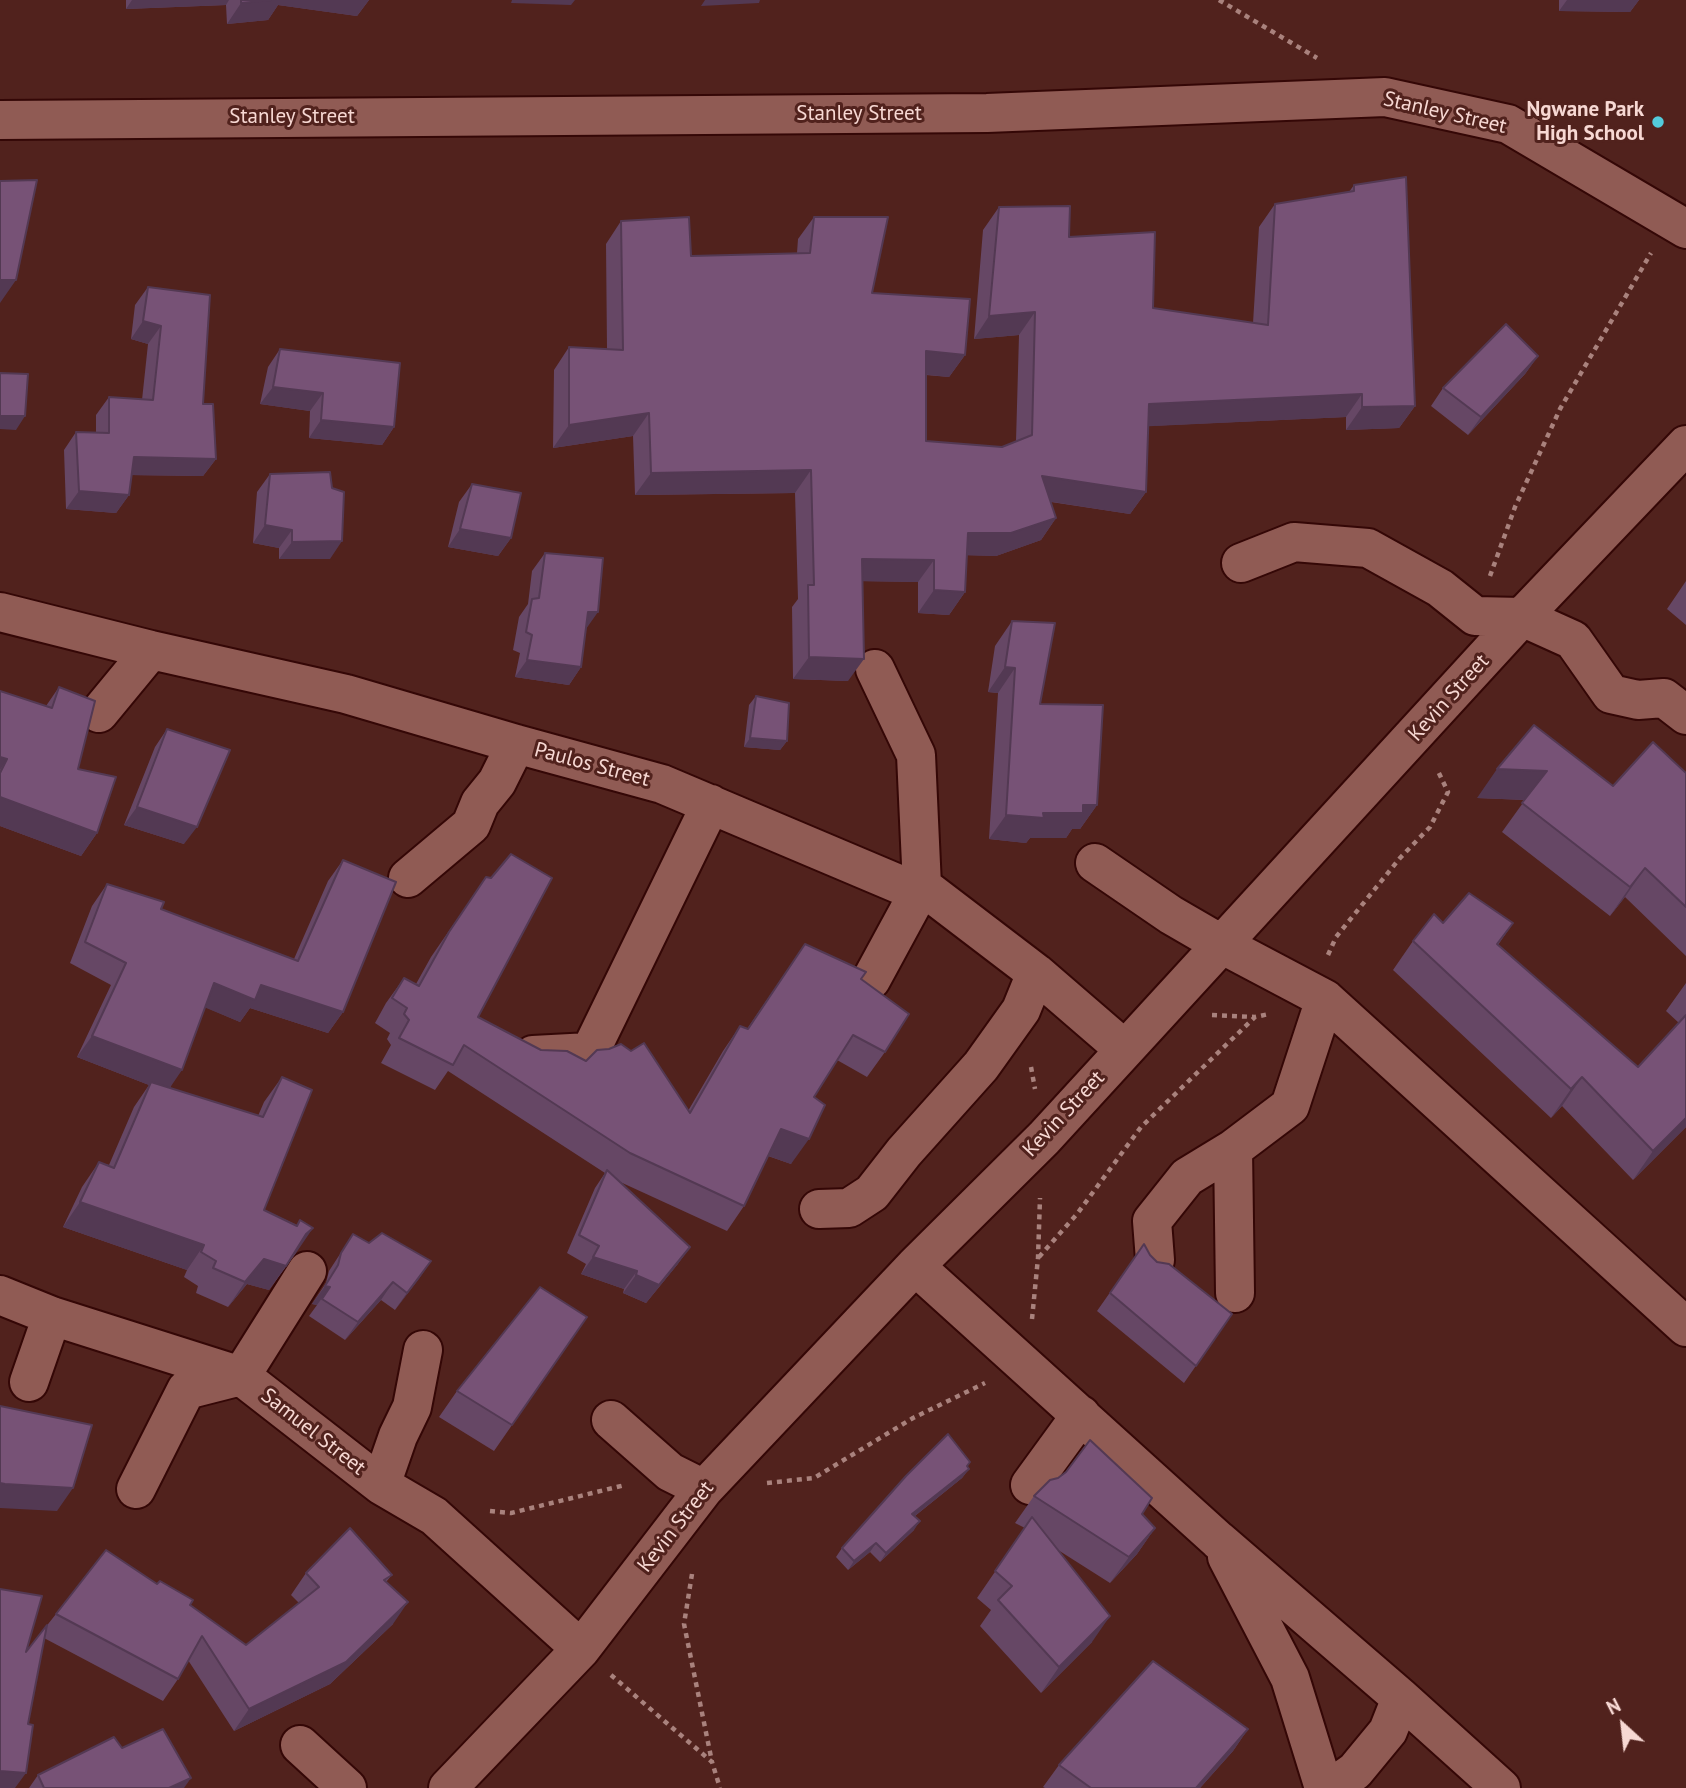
<!DOCTYPE html>
<html>
<head>
<meta charset="utf-8">
<style>
	body { margin:0 }
	#map { position:relative; width:1686px; height:1788px; overflow:hidden; background:#51221d; font-family:"PT Sans",sans-serif }
	canvas { display:block }
	.north { position:absolute; left:1588px; top:1690px; width:70px; height:70px; -webkit-text-stroke:5px #51221d; paint-order:stroke; rotate:333deg; font-size:19px; font-weight:700; line-height:28px; text-align:center; color:#f7d8d3 }
	.north::after { content:''; display:block; margin:auto; width:24px; height:32px; background:#f7d8d3; clip-path:polygon(50% 0,100% 100%,50% 72%,0 100%) }
</style>
</head>
<body>
<div id="map">
<canvas width="1686" height="1788"></canvas>
<div class="north">N</div>
</div>
<script>
const ctx = document.querySelector('canvas').getContext('2d');
ctx.lineJoin = 'round';
function stroke(path, color, width, dash) {
  ctx.strokeStyle = color;
  ctx.lineWidth = width;
  ctx.lineCap = dash ? 'butt' : 'round';
  ctx.setLineDash(dash || []);
  ctx.stroke(path);
}
function paint(path, color) {
  ctx.fillStyle = color;
  ctx.fill(path, 'evenodd');
}
function label(font, color, halo, rows, align = 'center') {
  ctx.font = font + ' "PT Sans",sans-serif';
  ctx.lineWidth = 6;
  ctx.setLineDash([]);
  ctx.textBaseline = 'middle';
  ctx.strokeStyle = halo;
  ctx.fillStyle = color;
  for (const [text, x, y, turn = 0] of rows) {
    ctx.save();
    ctx.translate(x, y);
    ctx.rotate((+turn || 0) * Math.PI / 180);
    ctx.textAlign = isNaN(turn) ? turn : align;
    if (halo) ctx.strokeText(text, 0, 0);
    ctx.fillText(text, 0, 0);
    ctx.restore();
  }
}
const path = new Path2D(`
	M1219,0L1317,58
	M1490,576L1515,507L1560,409L1651,253
	M1328,955L1336,937L1400,858L1430,827L1448,792L1437,769
	M1212,1015L1255,1017
	M1031,1067L1035,1089
	M1039,1257L1077,1214L1141,1127L1255,1017L1269,1014
	M1032,1319L1038,1258L1040,1198
	M767,1483L814,1478L913,1418L985,1383
	M490,1511L511,1513L625,1485
	M692,1574L684,1624L712,1762
	M611,1675L712,1762L720,1788`);
const street = new Path2D(`
	M0,120L987,113L1385,97L1508,124L1686,229
	M1241,563L1294,542L1368,548L1440,588L1475,616L1522,617L1573,640L1611,694L1638,700L1664,698L1686,715
	M0,612L151,650L346,694L516,744L662,784L901,885L922,886L1036,973L1124,1049
	M99,713L151,650
	M1095,863L1171,915L1221,944L1325,999L1686,1327
	M408,878L471,825L480,803L497,782L516,744
	M871,980L922,886L916,755L875,669
	M533,1055L590,1052L711,804
	M819,1209L849,1208L872,1193L904,1152L981,1066L1021,1010L1036,973
	M1155,1260L1152,1221L1187,1177L1233,1149
	M915,1266L1218,1540L1401,1698L1501,1788
	M1235,1293L1233,1149L1290,1106L1325,999
	M0,1295L52,1316L241,1376L381,1485L434,1516L581,1649
	M29,1382L52,1316
	M611,1420L670,1472L704,1489
	M381,1485L398,1436L412,1407L423,1350
	M1030,1485L1081,1415
	M136,1489L186,1390L241,1376L307,1271
	M1227,1557L1290,1678L1324,1788
	M300,1745L347,1788
	M448,1788L581,1649L704,1489L915,1266L1044,1138L1522,617L1686,445
	M1331,1788L1355,1771L1388,1731L1401,1698`);
const wall = new Path2D(`
	M126,0H369L357,16L278,5L268,20L227,24L226,5L126,9Z
	M1559,0H1639L1630,12L1559,11Z
	M1354,185L1415,406L1399,428L1346,430V417L1148,426L1146,492L1130,514L1051,502L1056,518L1041,540L996,556L967,555L965,592L949,615L918,613V582L863,581L848,681L793,679L792,607L798,599L795,493L635,495L633,436L553,448L554,370L569,347L607,349L606,244L621,221L691,256L797,253L798,239L814,217L872,293L965,355L949,377L926,375V441L1002,447L1016,441L1019,335L974,339L983,230L999,207L1069,237L1153,308L1253,323L1259,227L1275,204L1349,192Z
	M148,287L203,404L216,459L203,476L132,475L129,495L116,513L66,509L64,450L76,432H96V415L109,397L142,400L148,344L131,339L135,305Z
	M280,349L394,427L382,445L309,438L310,411L260,404L268,367Z
	M1538,356L1525,374L1468,435L1431,406L1443,388Z
	M270,474L330,559H279V548L253,543L257,492Z
	M472,484L511,538L498,556L448,547L459,502Z
	M545,553L586,629L581,667L569,685L515,677L520,653L513,650L519,617L528,604L532,571Z
	M1686,581V625L1667,609Z
	M1012,621L1040,704L1097,805L1080,829H1072L1066,838H1030L1026,843L989,839L998,693L988,692L995,646Z
	M59,687L78,769L97,833L81,856L0,826V691L46,706Z
	M756,696L787,741L780,750L744,747L749,705Z
	M167,729L184,844L124,825L155,747Z
	M1686,773V956L1625,897L1610,916L1502,832L1525,800L1477,798L1613,786Z
	M343,860V1012L328,1033L250,1008L240,1022L205,1007L170,1088L258,1116L264,1102L282,1077L264,1210L297,1225L300,1220L296,1253L269,1290L247,1284L228,1307L196,1293L198,1286L184,1277L187,1270L63,1227L82,1187L99,1162L109,1165L134,1107L149,1085L77,1057L111,985L70,963L92,906L107,884L161,909L294,959L328,881Z
	M486,877L478,1017L541,1050L688,1111L723,1051L740,1026L747,1029L805,944L861,979L885,1052L867,1077L837,1060L814,1097L791,1164L768,1156L744,1206L727,1231L618,1181L690,1247L677,1265L646,1303L623,1293L624,1289L581,1274L586,1264L567,1253L595,1188L605,1173L448,1071L435,1090L381,1063L391,1045L387,1039L390,1033L375,1023L386,1003L404,978L416,984L431,957Z
	M1443,923H1513L1498,945L1638,1067L1679,1023L1666,1011L1686,983V1127L1633,1180L1562,1106L1551,1118L1393,970L1413,941Z
	M353,1234L369,1243L431,1261L395,1310L381,1300L345,1340L309,1316L317,1305L312,1304L326,1283L329,1271Z
	M1144,1244L1150,1255L1157,1262L1232,1314L1184,1383L1097,1311Z
	M587,1317L494,1451L439,1417L457,1391Z
	M967,1467L969,1469L962,1478L915,1516L914,1530L880,1562L870,1552L848,1570L836,1557L842,1548Z
	M1034,1496L1142,1514L1155,1528L1137,1554L1110,1583L1058,1550L1092,1642L1041,1693L980,1626L991,1610L977,1598L1025,1528L1015,1523Z
	M306,1573L392,1575L386,1582L393,1624L330,1684L234,1731L188,1660L178,1679L163,1701L44,1638L26,1652L56,1614L157,1584L190,1605L246,1645L299,1603L291,1595Z
	M1248,1729L1233,1751L1200,1788H1045L1043,1787L1059,1765Z
	M122,1748L184,1788H29L38,1775Z`);
const shadedWall = new Path2D(`
	M132,0H229L226,5L126,9Z
	M271,0H369L357,16L278,5L268,20L227,24L241,3Z
	M512,0H575L571,5L511,3Z
	M705,0H760L759,3L701,6Z
	M1567,0H1639L1630,12L1559,11Z
	M0,280H16L0,303Z
	M1035,312L1019,335L974,339L989,316Z
	M143,321L161,326L148,344L131,339Z
	M926,351L965,355L949,377L910,373Z
	M1538,356L1525,374L1468,435L1481,417Z
	M273,387L323,393L310,411L260,404Z
	M1362,394L1346,417L1133,427L1149,404Z
	M1415,406L1399,428L1346,430L1362,407Z
	M649,413L633,436L553,448L569,425Z
	M0,416H25L16,430L0,429Z
	M321,420L394,427L382,445L309,438Z
	M134,457L216,459L203,476L122,475Z
	M811,470L795,493L635,495L651,473Z
	M1042,476L1146,492L1130,514L1027,498Z
	M79,491L129,495L116,513L66,509Z
	M1056,518L1041,540L996,556L952,555L968,533Z
	M265,525L292,530L279,548L253,543Z
	M460,529L511,538L498,556L448,547Z
	M342,541L330,559H279L292,542Z
	M862,559L934,560L918,582L846,581Z
	M934,590L965,592L949,615L918,613Z
	M588,612H598L586,629Z
	M809,657L864,659L848,681L793,679Z
	M527,660L581,667L569,685L515,677Z
	M1005,667L1015,668L998,693L988,692Z
	M750,738L787,741L780,750L744,747Z
	M0,757L7,759L0,770Z
	M1497,769L1547,771L1527,800L1477,798Z
	M0,797L97,833L81,856L0,826Z
	M1083,805H1097L1080,829H1072L1066,838H1030L1026,843L989,839L1006,815L1043,813Z
	M137,807L197,827L184,844L124,825Z
	M1645,868L1625,897L1610,916L1630,887Z
	M214,983L261,985L343,1012L328,1033L250,1008L240,1022L199,1005Z
	M92,1036L182,1070L167,1092L151,1082L149,1085L77,1057Z
	M1582,1077L1562,1106L1551,1118L1571,1089Z
	M1686,1118V1127L1633,1180L1653,1151Z
	M781,1129L809,1139L791,1164L763,1154Z
	M80,1202L204,1245L187,1270L63,1227Z
	M313,1228L296,1253L288,1259L306,1234Z
	M690,1247L677,1265L646,1303L623,1293L636,1275Z
	M593,1257L637,1271L624,1289L581,1274Z
	M264,1259L286,1266L269,1290L247,1284L228,1307L245,1282Z
	M431,1261L419,1279L395,1310L407,1293Z
	M393,1282L381,1300L345,1340L358,1322Z
	M325,1286L330,1287L317,1305L312,1304Z
	M969,1469L962,1478L906,1523L912,1514Z
	M0,1483L73,1488L57,1511L0,1508Z
	M920,1521L914,1530L880,1562L886,1553Z
	M1155,1528L1137,1554L1110,1583L1129,1557Z
	M876,1543L870,1552L848,1570L854,1561Z
	M408,1602L393,1624L330,1684L234,1731L249,1709Z
	M1110,1616L1092,1642L1041,1693L1059,1667Z
	M1248,1729L1233,1751L1200,1788H1196Z
	M0,1771L26,1773L15,1788H0Z
	M191,1778L184,1788H169Z`);
const building = new Path2D(`
	M241,0H271L241,3Z
	M1406,177L1415,406L1362,407V394L1149,404L1146,492L1042,476L1056,518L1011,533H968L965,592L934,590V560L862,559L864,659L809,657L808,585H814L811,470L651,473L649,413L569,425V347L623,350L621,221L689,217L691,256L810,253L814,217H888L872,293L970,299L965,355L926,351V441L1002,447L1032,435L1035,312L989,316L999,207L1070,206L1069,237L1155,232L1153,308L1268,325L1275,204L1354,191V185Z
	M37,180L16,280H0V181Z
	M148,287L210,295L203,404H213L216,459L134,457L129,495L79,491L76,432L109,433V397L153,400L161,326L143,321Z
	M1506,324L1538,356L1481,417L1443,388Z
	M280,349L400,363L394,427L321,420L323,393L273,387Z
	M0,373L28,374L25,416H0Z
	M330,472L332,488L344,492L342,541L292,542V530L265,525L270,474Z
	M472,484L521,493L511,538L460,529Z
	M545,553L603,558L598,612H588L581,667L527,660L532,635L526,632L532,599L539,598Z
	M1012,621L1055,623L1040,704L1103,705L1097,805H1083V813H1043L1044,818L1006,815L1015,668L1005,667Z
	M59,687L95,701L78,769L116,777L97,833L0,797V773L7,759L0,757V691L52,708Z
	M756,696L789,703L787,741L750,738Z
	M1534,725L1613,786L1653,742L1686,773V907L1645,868L1630,887L1522,803L1547,771L1497,769Z
	M167,729L230,750L197,827L137,807Z
	M511,854L552,878L478,1017L541,1050L567,1051L586,1061L597,1050L609,1049L621,1044L631,1051L644,1043L690,1113L740,1026L748,1029L805,944L866,972L861,979L909,1014L885,1052L853,1035L814,1097L825,1105L809,1139L781,1129L744,1206L630,1153L464,1045L453,1065L399,1038L409,1020L404,1014L407,1008L392,998L404,978L419,986L449,932L486,877L491,878Z
	M343,860L396,882L343,1012L261,985L255,1000L214,983L182,1070L92,1036L126,963L85,942L107,884L164,902L161,909L298,961Z
	M1469,893L1513,923L1497,944L1638,1067L1686,1015V1118L1653,1151L1582,1077L1571,1089L1413,941L1434,914L1443,923Z
	M282,1077L312,1090L264,1210L297,1226L300,1220L313,1228L306,1234L286,1266L264,1259L245,1282L213,1268L216,1261L201,1252L204,1245L80,1202L99,1162L114,1168L151,1082L263,1117Z
	M607,1170L690,1247L659,1285L636,1275L637,1271L593,1257L599,1246L579,1235Z
	M382,1233L431,1261L407,1293L393,1282L358,1322L322,1299L330,1287L325,1286L338,1265L341,1253L353,1234L369,1243Z
	M1144,1244L1150,1255L1157,1262L1169,1264L1232,1314L1196,1366L1110,1293Z
	M540,1287L587,1317L512,1425L457,1391Z
	M0,1406L92,1425L73,1488L5,1484L0,1483Z
	M948,1434L970,1462L967,1466L969,1469L912,1514L920,1521L886,1553L876,1543L854,1561L842,1548L906,1476Z
	M1090,1440L1152,1498L1142,1514L1155,1528L1129,1557L1034,1496L1050,1480L1058,1478L1066,1472Z
	M1032,1517L1110,1616L1059,1667L998,1600L1012,1586L995,1571Z
	M350,1528L392,1575L384,1580L408,1602L346,1662L249,1709L202,1636L178,1679L56,1614L106,1550L157,1584L160,1581L193,1600L190,1605L246,1645L319,1587L306,1573Z
	M0,1589L42,1596L26,1652L47,1625L28,1724L33,1725L26,1773L0,1771Z
	M1153,1661L1248,1729L1196,1788H1091L1059,1765Z
	M163,1729L191,1778L169,1788H44L38,1775L114,1737L122,1748Z`);
const markers = [
	[1658,122,7,"#53cbdb"]
];
const poiNames = [
	["Ngwane Park",1644,110],
	["High School",1644,134]
];
const streetNames = [
	["Stanley Street",1445,113,13],
	["Stanley Street",859,114],
	["Stanley Street",292,117],
	["Kevin Street",1449,698,-48],
	["Paulos Street",592,765,15],
	["Kevin Street",1064,1114,-47],
	["Samuel Street",313,1432,38],
	["Kevin Street",676,1527,-52]
];
stroke(street, '#340706', 42);
stroke(path, '#a9827d', 4.5, [5, 5]);
stroke(street, '#905b54', 38);
paint(wall, '#664765');
paint(shadedWall, '#533953');
paint(building, '#775276');
stroke(building, '#533953', 2);
for (const [x, y, r, color] of markers) {
  const dot = new Path2D();
  dot.arc(x, y, r, 0, 2 * Math.PI);
  ctx.fillStyle = color;
  ctx.fill(dot);
  stroke(dot, '#51221d', 2.5);
}
label('bold 21px', '#f7d8d3', '#51221d', poiNames, 'right');
label('21px', '#f7d8d3', '#51221d', streetNames);
</script>
</body>
</html>
